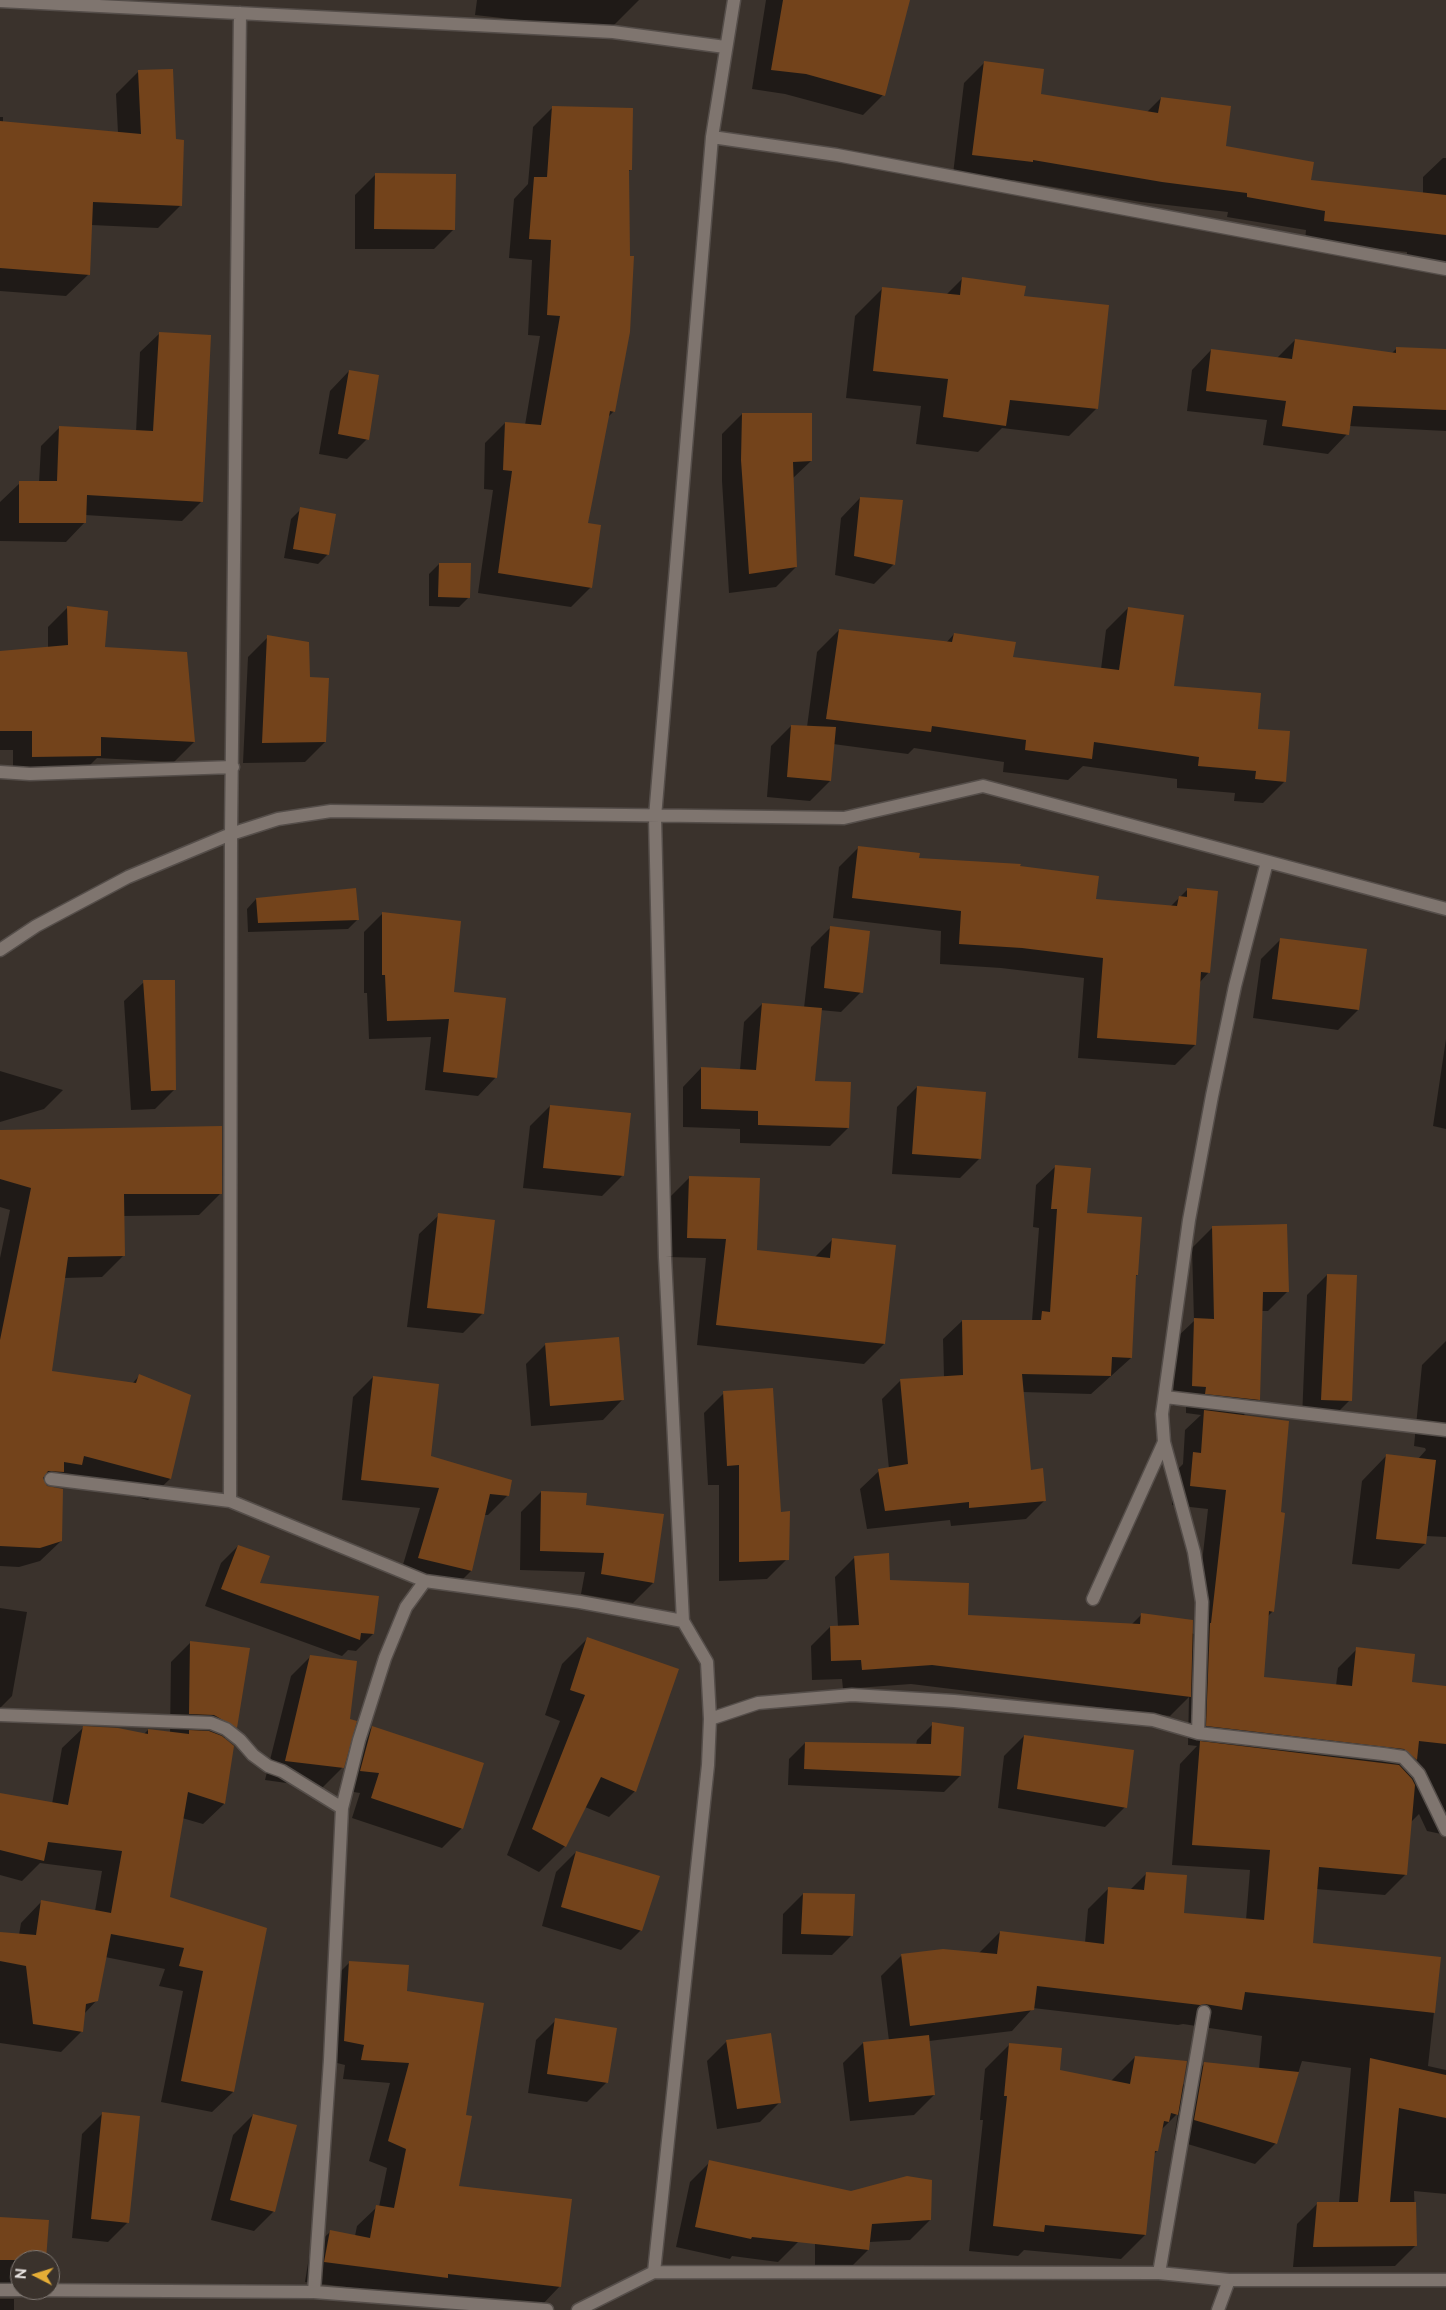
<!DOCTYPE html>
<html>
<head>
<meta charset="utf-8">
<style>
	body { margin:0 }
	#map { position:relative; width:1446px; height:2310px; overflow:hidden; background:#3a322c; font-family:Raleway,sans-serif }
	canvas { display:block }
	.north { position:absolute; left:10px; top:2250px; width:50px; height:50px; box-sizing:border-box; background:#3a322c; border:1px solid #807974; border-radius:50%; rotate:275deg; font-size:14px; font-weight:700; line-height:20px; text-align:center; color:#e8e3e0 }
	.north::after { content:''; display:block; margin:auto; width:18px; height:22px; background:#e5ad36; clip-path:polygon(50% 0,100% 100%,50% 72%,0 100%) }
</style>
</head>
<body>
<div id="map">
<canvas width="1446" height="2310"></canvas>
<div class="north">N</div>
</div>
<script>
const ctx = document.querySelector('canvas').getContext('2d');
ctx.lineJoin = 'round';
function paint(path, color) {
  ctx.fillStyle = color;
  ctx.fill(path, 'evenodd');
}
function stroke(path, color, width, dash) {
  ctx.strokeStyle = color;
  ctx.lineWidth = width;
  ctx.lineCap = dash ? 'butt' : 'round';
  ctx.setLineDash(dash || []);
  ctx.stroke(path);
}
const shadow = new Path2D(`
	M477,0H639L609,30L475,15Z
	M766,0H909L883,95L863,115L785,94L752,89Z
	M984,63L1040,95L1146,113L1161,98L1225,147L1309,181L1423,194V177L1443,158H1446V265L1407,266V252L1305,241L1306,230L1227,217L1228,212L1141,202L1013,180L1011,181L953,174L964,83Z
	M138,72L175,140L181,205L158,228L91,225L89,274L66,296L0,291V117H3V122L118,133L116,94Z
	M553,107L631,169L628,172L614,411L608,417L587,524L591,587L571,607L478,593L493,490L484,489L485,443L505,423L525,425L540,336L528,335L532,260L509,258L514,199L528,184L533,127Z
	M375,175L454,229L434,249H355V195Z
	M962,279L1023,297L1097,408L1069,436L1002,428L978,452L916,444L921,406L846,398L855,316L882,289L946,295Z
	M160,333L201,502L182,521L85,515V522L66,542L0,541V502L20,483H39L41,446L60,427L136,432L140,352Z
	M1295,340L1391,354L1397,348L1446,351V431L1349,426L1347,434L1328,454L1263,445L1267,420L1187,411L1192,370L1211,350L1277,358Z
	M349,371L367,439L347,459L319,454L330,391Z
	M742,414L811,461L792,479L796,567L776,587L729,593L722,481V434Z
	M860,498L894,564L874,584L835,575L841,518Z
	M301,509L328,554L318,564L284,558L291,519Z
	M439,564L469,597L459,607L429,606V574Z
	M68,607L104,649L194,742L174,762L97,758L80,775L13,776V750H0V652L48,648V627Z
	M1128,608L1173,687L1257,730L1285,781L1263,803L1234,801L1235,793L1177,788V779L1083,766L1068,780L1003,772L1004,762L914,748L908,754L833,744L830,781L810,801L767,797L771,746L791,726L807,727L817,652L839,630L946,643L954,634L1012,658L1101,669L1106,630Z
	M268,637L325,742L305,762L243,763L248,657Z
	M859,847L917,860L1019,868L1095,900L1170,907L1188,889L1209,972L1200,982L1195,1045L1175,1065L1078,1058L1084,978L1001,968L940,964L941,931L833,918L839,867Z
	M256,899L358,919L348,929L248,932L247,909Z
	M382,914L452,993L496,1077L478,1096L425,1090L431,1037L369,1039L367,993H364V932Z
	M831,927L861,992L841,1012L820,1010L814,1082L848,1128L830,1146L740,1143V1129L683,1127V1087L701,1068L740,1070L744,1022L762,1004L804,1008L811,947Z
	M1281,939L1358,1010L1338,1030L1253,1018L1261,959Z
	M144,982L175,1089L155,1109L131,1110L124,1001Z
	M1446,1039V1129L1433,1126Z
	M0,1071L63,1090L44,1109L0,1122Z
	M917,1087L980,1158L960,1178L892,1174L897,1107Z
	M550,1106L622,1176L602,1196L523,1188L530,1126Z
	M0,1131L221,1193L199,1215L123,1216L124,1255L102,1277L64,1278L50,1372L132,1384L139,1376L170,1479L148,1500L67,1479L59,1487L0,1475V1258L10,1210L0,1207Z
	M1055,1167L1085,1214L1137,1275L1134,1278L1131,1358L1091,1394L1022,1392L1030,1471L1045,1500L1026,1519L951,1526L950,1520L867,1529L860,1489L879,1471L889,1469L882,1399L901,1380L944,1377L943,1339L962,1321H1032L1039,1228L1033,1227L1036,1185Z
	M690,1177L756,1251L814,1258L832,1240L895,1247L884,1344L864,1364L697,1345L706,1258L668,1257L670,1197Z
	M439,1215L483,1313L463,1333L407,1327L419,1234Z
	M1212,1228L1288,1291L1268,1311H1262L1259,1399L1243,1416L1273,1611L1268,1616L1262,1679L1336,1686L1338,1668L1357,1649L1410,1683L1446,1687V1835L1427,1831L1419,1814L1411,1822L1406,1874L1385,1895L1316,1889L1311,1945L1440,1958L1428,2066L1446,2070V2194L1414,2191L1416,2245L1395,2266L1293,2267L1297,2224L1318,2203H1339L1351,2068L1302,2061L1276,2143L1255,2164L1174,2140L1178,2113L1161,2130L1157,2151L1153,2155L1145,2235L1121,2259L1024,2250L1018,2256L969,2251L983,2120H980L985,2069L1010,2044L1059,2071L1111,2081L1135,2057L1182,2086L1204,2064L1259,2069L1262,2036L1183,2024L1178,2025L1033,2008L1012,2031L929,2041L934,2095L914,2115L850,2121L843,2063L863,2043L889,2041L881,1976L902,1955L979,1953L1000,1932L1085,1943L1088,1909L1108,1889L1130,1890L1146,1874L1183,1914L1246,1920L1250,1870L1172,1865L1180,1764L1197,1746L1188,1745L1189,1697L1170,1716L911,1684L843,1689L842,1679L812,1680L811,1646L830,1627H838L835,1577L855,1557L889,1581L967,1617L1131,1625L1141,1615L1194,1634L1208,1509L1172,1505L1174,1473L1183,1464L1185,1430L1201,1415L1186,1413V1406H1173L1175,1339L1194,1321L1192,1248Z
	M1327,1275L1350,1400L1330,1420L1302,1419L1307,1295Z
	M1446,1341V1537L1426,1536L1425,1544L1399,1569L1352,1564L1362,1481L1387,1455L1418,1459L1426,1450L1425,1448L1414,1446L1422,1365Z
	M546,1344L622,1400L603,1420L531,1426L526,1364Z
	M373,1377L430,1457L508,1495L488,1515H484L471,1571L451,1591L399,1578L420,1508L342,1500L353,1397Z
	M724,1393L787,1559L767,1579L719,1581V1485H708L704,1413Z
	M0,1484L61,1541L40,1561L19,1567L0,1566Z
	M541,1492L585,1506L653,1583L633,1603L581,1594L585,1572L520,1570L521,1512Z
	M238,1546L259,1584L373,1634L356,1651L348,1650L342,1656L205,1606L221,1563Z
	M0,1608L27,1612L12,1696L0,1708Z
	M588,1638L635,1791L609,1817L585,1807L565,1846L539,1872L507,1855L560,1721L545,1715L562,1664Z
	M191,1642L236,1727L224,1739L233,1746L224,1804L203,1824L182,1818L169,1898L265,1929L233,2092L212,2112L161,2102L183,1991L159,1986L165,1969L105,1957L97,2000L84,2014L82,2031L61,2052L0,2043V1934L19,1935L21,1923L41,1902L95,1911L102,1871L40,1863L22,1881L0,1875V1794L52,1804L62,1748L83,1728L144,1734L148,1730L170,1733L171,1662Z
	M311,1656L349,1720L342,1768L322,1788L265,1780L291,1676Z
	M933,1724L960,1776L944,1792L788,1785L789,1759L805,1743L916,1745L917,1740Z
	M372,1727L462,1828L442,1848L352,1818L360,1793L341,1790L352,1747Z
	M1024,1736L1125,1807L1105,1827L998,1808L1004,1756Z
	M576,1852L641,1930L621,1950L542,1926L556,1872Z
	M803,1894L852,1935L832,1955L782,1954L783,1914Z
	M350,1962L406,1992L464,2116L458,2188L560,2286L541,2306L473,2298L469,2302L305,2282L310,2251L330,2232L355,2236L357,2226L377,2207H379L387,2168L369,2161L390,2083L343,2079L345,2065L325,2060L330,1982Z
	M556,2020L607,2082L587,2102L528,2093L536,2040Z
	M727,2041L780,2102L760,2122L717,2129L707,2061Z
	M102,2114L128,2222L108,2242L72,2238L82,2134Z
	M253,2115L274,2211L254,2231L211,2220L233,2135Z
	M710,2162L798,2242L778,2262L732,2256L730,2259L676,2247L690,2182Z
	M815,2216L930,2220L910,2240L869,2242L868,2250L848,2270L815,2266Z
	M0,2218L45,2260H20V2290L0,2296Z
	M0,2299H14V2310H0Z`);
const building = new Path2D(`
	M783,0H910L885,96L806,74L771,70Z
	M984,61L1044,69L1041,94L1158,113L1161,97L1231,106L1226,146L1314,162L1311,180L1446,195V235L1324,221L1325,211L1247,197V193L1162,182L1033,160V162L972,155Z
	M173,69L176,139L184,140L182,206L93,202L90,275L0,268V121L141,134L138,70Z
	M552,106L633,108L632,170H629L630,256H634L630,332L615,412L610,411L588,523L601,525L592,588L498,573L512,471L503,470L505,422L541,425L560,316L547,315L551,240L529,239L534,177H547Z
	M375,173L456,174L455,230L374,229Z
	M962,277L1026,286L1024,296L1109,305L1098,409L1010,400L1006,426L943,417L948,379L873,371L882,287L960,295Z
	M159,332L211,335L203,502L87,495L86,523H19V481H57L59,426L153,431Z
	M1295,339L1396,353V347L1446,349V410L1353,406L1349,435L1282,426L1286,401L1206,391L1211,349L1292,359Z
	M349,370L379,375L369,440L338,434Z
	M742,413H812V461L793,462L797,567L749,574L741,460Z
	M860,497L903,500L895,565L854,556Z
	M300,507L336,514L329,555L293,549Z
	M439,563H471L470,598L438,597Z
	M67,606L108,611L105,647L187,652L195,742L101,737V756L32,757V731H0V651L68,645Z
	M1128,607L1184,615L1174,686L1261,693L1258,729L1290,731L1286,782L1255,779L1256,771L1198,766L1199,757L1094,742L1092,759L1025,750L1026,740L932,726L931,732L826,719L839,629L952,642L954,633L1016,642L1013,657L1119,670Z
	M267,635L309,642L310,677L329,678L326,742L262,743Z
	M791,725L836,727L831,781L787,777Z
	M858,846L920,853L919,858L1021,864L1020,866L1099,876L1096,899L1177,906L1179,896L1187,897V888L1218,891L1210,973L1201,972L1196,1045L1097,1038L1103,958L1022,948L959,944L961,911L852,898Z
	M356,888L359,920L258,923L256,898Z
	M382,912L461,921L454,992L506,998L497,1078L443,1072L449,1019L387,1021L385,975H382Z
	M830,926L870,931L863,993L824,988Z
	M1280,938L1367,949L1359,1010L1272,999Z
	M143,980H175L176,1090L151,1091Z
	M762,1003L822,1008L815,1081L851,1082L849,1128L758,1125V1111L701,1109V1067L756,1070Z
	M917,1086L986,1092L981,1159L912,1154Z
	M550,1105L631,1113L624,1176L543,1168Z
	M222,1126V1194H124L125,1256L68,1257L52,1371L136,1383L139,1374L191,1395L171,1479L84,1456L82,1465L64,1462V1472L48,1471L43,1478L47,1486L63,1489L62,1541L40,1548L0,1546V1340L31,1188L0,1179V1130Z
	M1055,1165L1091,1168L1087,1213L1142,1217L1138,1275H1136L1132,1358L1112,1357L1111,1376L1022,1374L1031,1470L1043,1468L1046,1501L969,1508V1502L885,1511L878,1469L908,1464L900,1379L963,1375L962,1320H1041L1042,1311L1050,1312L1057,1209H1051Z
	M689,1176L760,1178L757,1250L830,1258L832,1238L896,1245L885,1344L716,1325L726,1239L687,1238Z
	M438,1213L495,1220L484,1314L427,1308Z
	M1287,1224L1289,1292H1263L1260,1400L1205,1394L1206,1387L1192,1386L1194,1318L1214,1319L1212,1226Z
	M1327,1274L1357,1275L1352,1401L1321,1400Z
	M619,1337L624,1400L550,1406L545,1343Z
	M373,1376L439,1384L431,1456L512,1480L509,1496L490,1494L472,1571L418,1558L439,1488L361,1480Z
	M773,1388L781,1512L790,1511L789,1560L739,1562V1465L727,1466L723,1391Z
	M1204,1410L1289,1421L1281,1512L1285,1513L1274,1612L1269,1611L1264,1677L1352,1686L1356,1647L1415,1654L1412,1682L1446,1686V1744L1419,1741L1417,1760L1404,1749L1206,1726L1210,1623H1211L1226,1490L1190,1486L1193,1452L1201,1453Z
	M1386,1454L1436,1460L1426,1544L1376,1539Z
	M541,1491L587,1493L586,1505L664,1514L654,1583L601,1574L604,1553L540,1551Z
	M238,1545L270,1556L260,1583L379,1596L374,1634L361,1633L360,1640L221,1589Z
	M889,1553L890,1580L969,1583L968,1615L1140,1624L1141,1613L1193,1620L1191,1697L932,1665L862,1670L861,1660L831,1661L830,1626L859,1625L854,1556Z
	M587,1637L679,1669L636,1792L601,1777L566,1847L532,1829L585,1695L570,1690Z
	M190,1641L250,1648L237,1728L214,1715L189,1714Z
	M310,1655L357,1661L350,1719L357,1721L344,1768L285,1761Z
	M932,1722L964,1727L961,1776L804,1769L805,1742L931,1744Z
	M83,1726L118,1728L148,1734V1729L189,1734V1730L209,1731L222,1736L234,1746L225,1804L188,1792L170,1897L267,1928L234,2092L181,2081L203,1971L179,1966L184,1948L111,1934L98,2001L86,2004L83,2032L33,2024L26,1966L0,1961V1932L36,1935L41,1900L111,1913L122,1851L48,1842L44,1861L0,1850V1793L68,1805Z
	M372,1726L484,1763L463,1829L371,1798L379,1773L360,1771Z
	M1024,1735L1134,1750L1127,1808L1017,1789Z
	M1200,1741L1399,1765L1412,1779L1415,1785L1407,1875L1319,1867L1313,1943L1441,1957L1435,2013L1245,1992L1242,2010L1205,2004L1200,2005L1037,1986L1034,2010L910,2026L901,1954L943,1949L997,1954L1000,1931L1104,1944L1108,1887L1144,1890L1146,1872L1187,1875L1184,1913L1264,1920L1270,1850L1192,1845Z
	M576,1851L660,1876L642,1931L561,1907Z
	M803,1893L855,1894L853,1936L801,1934Z
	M349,1961L409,1965L407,1991L484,2003L466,2115L472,2116L459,2186L572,2199L561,2287L448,2274V2278L324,2262L330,2230L370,2238L376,2205L394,2208L406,2149L388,2141L409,2063L361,2060L364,2045L344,2041Z
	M555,2018L617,2028L608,2083L547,2074Z
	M771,2033L781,2103L737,2109L726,2040Z
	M929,2035L935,2095L869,2102L863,2042Z
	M1009,2043L1062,2048L1060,2070L1130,2084L1135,2056L1187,2061L1178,2115L1171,2113L1169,2122L1164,2121L1158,2151H1155L1146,2235L1045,2225L1044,2232L993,2226L1007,2096H1004Z
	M1370,2058L1446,2075V2118L1399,2108L1390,2202H1416L1417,2246L1313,2247L1317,2202H1358Z
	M1204,2062L1299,2072L1277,2144L1194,2120Z
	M102,2112L140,2116L129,2223L91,2219Z
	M253,2114L297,2125L275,2212L230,2200Z
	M709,2160L851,2191L907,2176L932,2180L931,2220L872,2224L869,2250L752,2237L751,2239L695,2227Z
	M0,2217L49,2220L46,2260H0Z`);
const minor = new Path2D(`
	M0,1L613,32L725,47
	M712,137L837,155L1446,269
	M0,772L30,774L233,767
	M0,950L36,926L128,877L231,834L278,819L331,811L844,818L983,786L1446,909
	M1165,1397L1446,1430
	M51,1479L230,1501L425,1581L580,1602L683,1621
	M230,1501L231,834L240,13
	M1093,1599L1164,1442
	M0,1715L211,1723L226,1729L240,1740L253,1755L268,1766L282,1771L342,1808
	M710,1719L758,1703L852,1695L954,1701L1153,1720L1198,1733L1383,1754L1403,1757L1419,1774L1446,1830
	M1198,1733L1202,1602L1194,1552L1164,1442L1162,1414L1189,1220L1212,1096L1235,986L1267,862
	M654,2272L708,1765L710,1719L707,1662L683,1621L665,1257L655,817L712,137L734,0
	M1159,2273L1204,2012
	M0,2290H20
	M21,2290L314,2292L547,2310
	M314,2292L330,2060L342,1808L359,1740L385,1658L406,1607L425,1581
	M578,2310L654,2272L1159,2273L1229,2280H1446
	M1218,2310L1229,2280`);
paint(shadow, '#0007');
paint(building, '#73431b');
stroke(minor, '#554e4a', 15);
stroke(minor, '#7f756f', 12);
</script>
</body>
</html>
